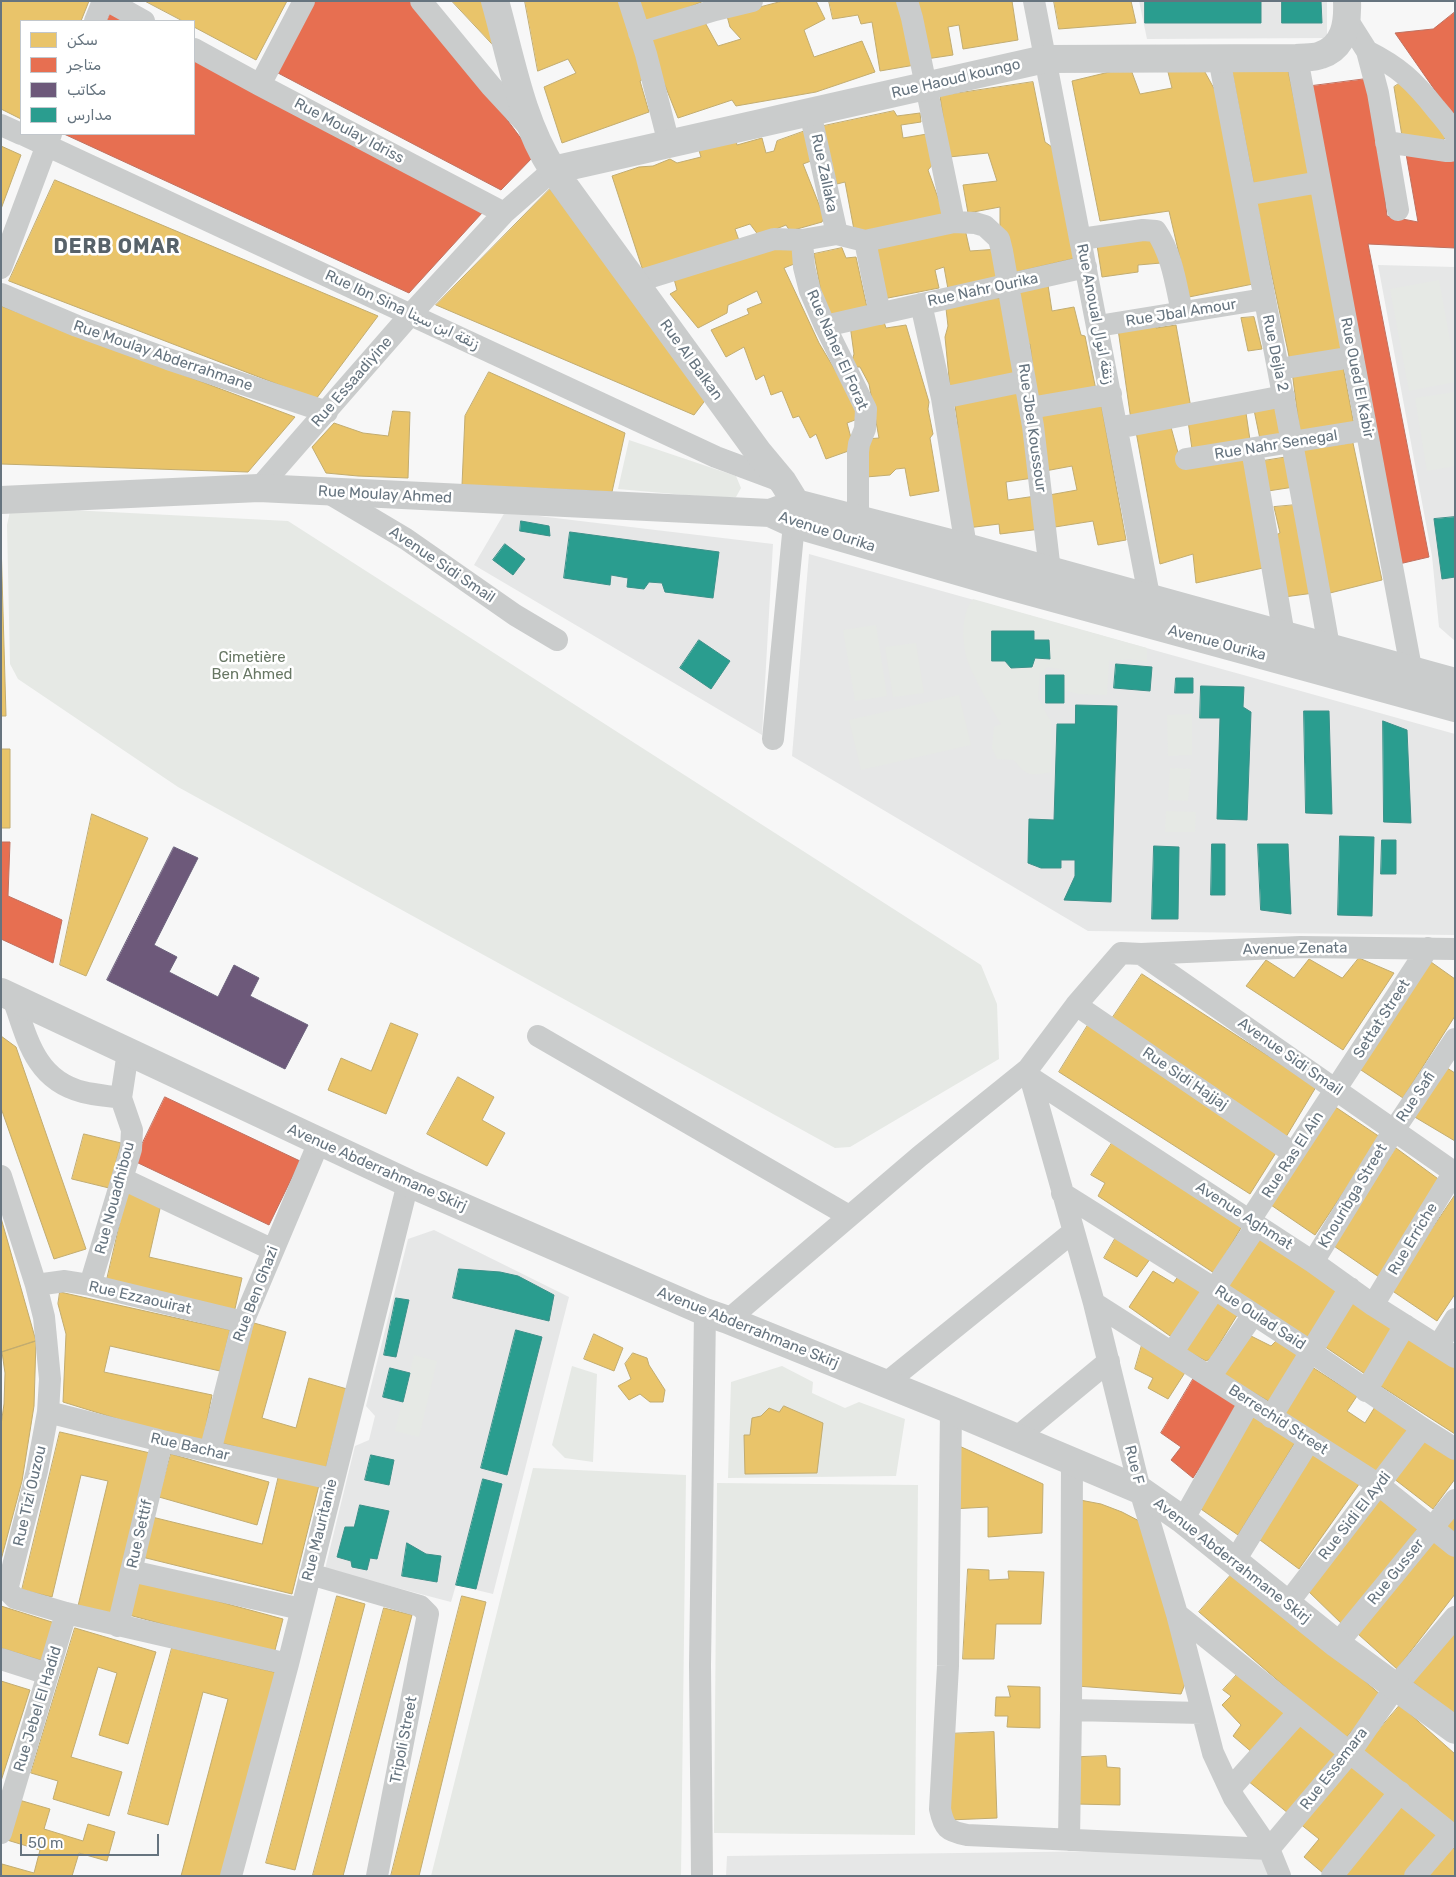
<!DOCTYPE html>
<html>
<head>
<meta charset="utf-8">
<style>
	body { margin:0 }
	#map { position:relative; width:1456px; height:1877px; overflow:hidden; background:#f7f7f7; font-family:Rubik,"Noto Naskh Arabic",sans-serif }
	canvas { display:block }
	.frame { position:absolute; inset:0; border:2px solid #66747f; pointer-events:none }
	.legend { position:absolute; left:20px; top:20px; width:175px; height:115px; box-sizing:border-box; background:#fff; border:1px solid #c2c7cc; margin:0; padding:6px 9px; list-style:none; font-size:15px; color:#66747f }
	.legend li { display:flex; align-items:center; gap:10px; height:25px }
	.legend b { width:25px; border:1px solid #c2c7cc }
	.scale { position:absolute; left:20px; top:1834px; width:139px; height:22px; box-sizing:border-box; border:2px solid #66747f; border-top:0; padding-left:6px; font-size:15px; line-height:18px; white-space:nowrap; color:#66747f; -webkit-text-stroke:4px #fff; paint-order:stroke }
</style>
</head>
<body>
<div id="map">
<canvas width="1456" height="1877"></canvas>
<div class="frame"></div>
<ul class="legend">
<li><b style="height:14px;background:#e9c46a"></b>سكن</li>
<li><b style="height:14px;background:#e76f51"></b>متاجر</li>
<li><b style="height:14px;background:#6d597a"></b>مكاتب</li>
<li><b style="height:14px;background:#2a9d8f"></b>مدارس</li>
</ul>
<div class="scale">50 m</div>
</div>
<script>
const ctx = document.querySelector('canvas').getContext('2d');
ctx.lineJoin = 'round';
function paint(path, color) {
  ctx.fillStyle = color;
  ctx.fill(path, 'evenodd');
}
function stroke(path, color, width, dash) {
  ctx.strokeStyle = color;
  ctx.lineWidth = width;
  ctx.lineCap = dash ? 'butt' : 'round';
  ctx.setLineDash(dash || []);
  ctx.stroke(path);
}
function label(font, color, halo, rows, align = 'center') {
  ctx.font = font + ' Rubik,"Noto Naskh Arabic",sans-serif';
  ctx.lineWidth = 5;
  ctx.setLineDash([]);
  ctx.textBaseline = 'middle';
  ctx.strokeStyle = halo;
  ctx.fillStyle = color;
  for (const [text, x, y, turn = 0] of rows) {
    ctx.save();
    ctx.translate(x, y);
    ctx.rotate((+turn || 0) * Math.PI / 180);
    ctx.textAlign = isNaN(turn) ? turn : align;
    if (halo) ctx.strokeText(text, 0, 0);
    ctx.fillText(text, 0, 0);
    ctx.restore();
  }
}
const built = new Path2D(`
	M1139,1H1327V38L1147,39Z
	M1378,265L1455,267V641L1439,627L1432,556Z
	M505,512L773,544L762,735L474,565Z
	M809,554L1455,734V935L1088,931L792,756Z
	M434,1230L569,1297L493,1594L456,1585L451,1602L325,1569L355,1446L369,1440L375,1416L366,1406L408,1239Z
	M1269,1849L1279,1876H726L727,1856Z`);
const green = new Path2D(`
	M1439,280L1455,368V382L1409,391L1390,289Z
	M1455,392V466L1427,471L1415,398Z
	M629,440L736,476L741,488L736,497H708L618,489Z
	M11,507L288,521L981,965L997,1004L999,1059L850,1147L835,1148L178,787L18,679L10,664L7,525Z
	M973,599L1147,648V662L1131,659L1109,661L1107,695L1079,694L1066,691L1064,670L1048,667L1040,673L1038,698L1051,722V772C1031,776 1027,777 1014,760L997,759L992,748L994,727L1001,724C991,708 975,680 968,662C962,644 960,615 973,599Z
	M876,625L887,696L855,701L843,630Z
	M916,643L924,693L893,697L885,647Z
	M959,695L971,745L861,770L849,720Z
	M1192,714V755L1168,756L1167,715Z
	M1170,768L1191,769L1188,801L1168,800Z
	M1166,811L1196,812L1195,832H1165Z
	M414,1355L437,1361L419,1437L395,1431Z
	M572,1366L597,1374L593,1462L565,1458L552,1445Z
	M782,1366L813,1382L812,1393L845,1408L859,1402L905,1419L896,1476L728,1478L731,1382Z
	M533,1468L686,1475L681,1876H431Z
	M717,1483L918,1485L915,1835L714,1833Z`);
const homes = new Path2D(`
	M1,1H89L81,21H21V119L1,109Z
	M145,1H287L256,60L194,27V21H183Z
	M452,1H489L495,47Z
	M525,1H625L645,78L640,81L649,112L562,143L544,87L576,73L568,59L538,71Z
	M636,1H704L645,25Z
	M783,1H816L825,19L804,30L814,57L862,41L875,72L816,92L736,106L732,100L678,118L644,33L702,17L718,46L741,39L730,27L727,16Z
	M829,1H896L899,5L915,65L880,71L872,22L861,24L858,15L833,19Z
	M914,1H1012L1018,40L963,49L959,25L948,27L953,55L926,59Z
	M1054,1H1131L1136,23L1059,29Z
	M1200,63L1222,103L1253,284L1189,297L1169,211L1100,221L1072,81L1130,67L1140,94L1172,88L1167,68Z
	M1287,65L1310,177L1254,186L1232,72Z
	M1406,79L1449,135L1438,144L1402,136L1394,87Z
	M1033,82L1045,142L1052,147L1076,258L1012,273L1000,234V207L968,213L963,185L997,181L988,153L949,157L940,96Z
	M894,111L897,116L920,113L921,122L901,125L903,138L927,134L934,163L928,170L946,220L855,235L845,182L837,184L819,127Z
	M808,130L819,158L803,164L824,217L822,222L790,231L786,225L759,236L750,224L735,229L741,246L645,277L612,176L639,167L653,166L670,159L677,163L701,157L698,147L735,137L737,145L762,138L766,153L774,151L777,141Z
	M1,146L21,155L1,209Z
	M55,180L378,316L316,399L9,281Z
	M1314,184L1346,352L1290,361L1255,196Z
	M550,189L707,398L694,415L436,305Z
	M965,229L970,251L999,249L1004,280L948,289L944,267L935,270L939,288L883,299L873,247Z
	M1154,236L1161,263L1138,265V272L1102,277L1097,245Z
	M793,244L799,262L784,268L819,343L863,417L847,423L854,449L826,459L816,434L810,438L799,416L793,418L782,391L771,395L764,375L756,380L744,347L726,357L711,330L749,314L747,309L762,303L757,291L728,305L727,313L698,328L670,294L677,290L674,279Z
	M842,248L846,258L856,257L868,312L826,319L814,254Z
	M1048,285L1052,311L1074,307L1081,335L1085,336L1096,390L1037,400L1030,344L1024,345L1016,286Z
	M1002,299L1018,376L950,388L945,337L948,326L945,300Z
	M1,306L295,417L248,472L1,464Z
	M1254,317L1262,349L1248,351L1241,318Z
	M883,319L886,328L906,325L929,402L928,409L933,434L930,438L939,491L910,496L905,468L896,469L890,475L866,477V439L879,438L869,384L860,367H850L854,354L850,325Z
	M1156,323V328L1176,325L1191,408L1131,420L1118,329Z
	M1342,361L1354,425L1300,434L1292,371Z
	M489,372L625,433L612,492L462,485L465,416Z
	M1021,389L1033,478L1006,482L1008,500L1036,496L1041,529L1000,534L999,524L967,528L955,434L958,427L954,398Z
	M1100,398L1126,540L1098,545L1093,521L1055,527L1049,495L1077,490L1072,466L1045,471L1034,411Z
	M1278,406L1284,435L1260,439L1254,410Z
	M393,411L410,412L408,478L358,476L326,473L312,447L334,423L363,433L388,436Z
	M1246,413L1250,440L1192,449L1188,421Z
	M1169,420L1182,467L1245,459L1263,568L1196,583L1193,554L1160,564L1135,426Z
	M1353,443L1382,580L1326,594L1302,450Z
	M1288,457L1294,487L1268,491L1263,461Z
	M1296,505L1314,593L1284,597L1274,536L1280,533L1274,507Z
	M1,541L6,716H1Z
	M1,749H10V828H1Z
	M92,814L148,838L86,976L60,965Z
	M1359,958L1394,973L1343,1050L1246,986L1266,960L1294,978L1309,959L1342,978Z
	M1431,962L1455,979V1016L1403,1098L1358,1068Z
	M1142,974L1316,1087L1286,1137L1111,1020Z
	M391,1023L418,1034L386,1114L328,1090L341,1058L371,1071Z
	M1088,1025L1279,1148L1250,1194L1059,1072Z
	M1,1036L16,1047L86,1249L54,1259L1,1108Z
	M1447,1068L1455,1073V1141L1413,1116Z
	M458,1077L494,1097L482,1120L505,1133L487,1166L427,1134Z
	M1331,1104L1380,1137L1315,1235L1268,1203Z
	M84,1134L121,1143L109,1188L72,1179Z
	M1112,1143L1244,1223L1214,1273L1098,1196L1105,1183L1091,1175Z
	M1396,1148L1441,1181L1379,1277L1331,1244Z
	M127,1193L162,1200L149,1257L242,1278L234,1313L106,1284Z
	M1455,1195V1294L1437,1321L1391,1290Z
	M1,1218L36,1341L2,1352L1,1351Z
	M1119,1232L1153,1255L1137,1277L1104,1258Z
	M1258,1236L1340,1287L1308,1338L1226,1285Z
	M1183,1270L1206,1286L1173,1338L1129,1307L1153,1271L1173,1283Z
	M60,1292L230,1330L220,1371L110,1346L104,1372L212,1395L202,1445L63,1402L66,1334L58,1304Z
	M1219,1296L1241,1309L1210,1359L1206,1361L1186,1350Z
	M1350,1299L1393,1327L1365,1374L1321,1344Z
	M254,1323L286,1332L262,1418L296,1428L309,1378L347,1389L325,1471L222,1443Z
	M594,1334L623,1348L614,1371L584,1359Z
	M1247,1334L1271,1346L1282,1335L1302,1349L1270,1402L1222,1374Z
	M1411,1334L1455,1362V1434L1379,1385Z
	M36,1341L34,1406L22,1481L1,1560V1425L4,1404L5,1373L2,1352Z
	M1142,1345L1186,1371L1168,1399L1148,1388L1153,1378L1135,1369Z
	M633,1353L647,1358L649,1365L665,1390L663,1402H650L640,1394L629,1400L618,1386L631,1379L625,1364Z
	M1309,1365L1357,1396L1347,1411L1365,1423L1378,1402L1411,1424L1378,1474L1280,1413Z
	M784,1406L823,1423L817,1473L745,1474L744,1435H750L752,1418L761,1416L769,1408L779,1412Z
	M1253,1413L1296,1441L1238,1535L1198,1507Z
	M60,1432L150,1453L112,1614L78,1606L108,1481L81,1475L52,1597L22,1590Z
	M1427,1434L1455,1453V1479L1433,1509L1393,1478Z
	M957,1445L1043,1484L1042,1533L988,1537V1507L951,1509Z
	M1315,1449L1362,1480L1299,1569L1260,1540Z
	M171,1454L269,1482L257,1525L159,1497Z
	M280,1471L320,1481L292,1594L142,1557L152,1517L262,1544Z
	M1382,1489L1422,1523L1344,1626L1306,1589Z
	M1080,1500L1101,1504L1122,1512L1143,1523L1188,1676L1181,1694L1077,1686Z
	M1455,1513V1533L1445,1525Z
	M1437,1538L1455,1554V1594L1397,1669L1358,1634Z
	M968,1569L989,1570V1580L1009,1579L1008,1571L1044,1572L1041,1624H996L994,1659H963Z
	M1236,1569L1382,1696L1345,1739L1199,1612Z
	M139,1580L283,1619L274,1654L129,1615Z
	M337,1596L365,1604L295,1870L266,1863Z
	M462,1596L486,1602L419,1876H391Z
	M1,1606L55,1623L43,1661L1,1648Z
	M384,1608L412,1615L343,1876H317L313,1875Z
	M1455,1627V1711L1453,1713L1410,1680Z
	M75,1628L156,1652L128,1744L99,1735L117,1673L98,1667L71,1757L122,1772L109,1816L53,1799L58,1781L31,1773Z
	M172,1648L278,1673L223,1876H181L228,1699L203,1692L168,1825L128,1814Z
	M1242,1669L1287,1713L1254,1754L1233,1736L1241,1725L1222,1705L1231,1696L1223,1690Z
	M1,1681L30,1690L1,1781Z
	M1008,1686L1040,1687V1728L1007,1727L1008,1716H995L996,1697H1010Z
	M1400,1705L1455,1754V1826L1360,1752Z
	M1299,1719L1339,1751L1288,1813L1248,1781Z
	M994,1732L997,1818L949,1820L946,1734Z
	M1106,1756L1107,1767L1120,1768V1805L1076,1804L1081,1757Z
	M1351,1760L1391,1793L1323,1873L1304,1857L1319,1839L1299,1823Z
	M19,1800L50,1809L44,1829L83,1841L88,1824L115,1832L107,1861L79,1853L72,1876H1L2,1864L34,1873L40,1850L7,1840Z
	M1403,1803L1442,1833L1406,1876H1343Z
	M1453,1848L1455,1849V1876H1429Z`);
const shops = new Path2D(`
	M314,1H413L440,29L534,156L501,190L278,73Z
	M111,11L129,21H107Z
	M1455,12V119L1395,33L1433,29Z
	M194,56L482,213L409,293L64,134H194Z
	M1366,79L1380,154L1387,216L1418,222L1405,148L1455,159V248L1368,244L1429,557L1399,564L1312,86Z
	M1,842H10L8,896L62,920L53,963L1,939Z
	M165,1097L300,1161L269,1225L134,1161Z
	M1195,1376L1240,1405L1193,1478L1171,1460L1181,1447L1161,1433Z`);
const offices = new Path2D(`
	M174,847L198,858L154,945L177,957L169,972L218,997L234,965L259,978L250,996L308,1025L285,1069L107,980Z`);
const schools = new Path2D(`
	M1145,1H1261V23H1145Z
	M1282,1H1321L1322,23H1282Z
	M1455,517V577L1442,579L1434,519Z
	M521,521L549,526L550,536L520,531Z
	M570,532L719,552L713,598L665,592L662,583L649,582L644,589L627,587L628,578L611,575L610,585L564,578Z
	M505,544L525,559L513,575L493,560Z
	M992,631H1034V640H1049L1050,659L1035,658L1032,667L1011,668L1005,661H992Z
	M699,640L730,661L711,689L680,668Z
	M1116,664L1152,667L1150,691L1114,688Z
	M1046,675H1064V703H1046Z
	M1176,678H1193V693H1175Z
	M1201,686L1244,687L1243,707L1251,712L1247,820L1217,819L1220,718H1200Z
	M1076,705L1117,706L1111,902L1064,900L1075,876V860H1061V868H1041L1028,863L1029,819L1054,820L1057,724H1075Z
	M1304,711H1329L1332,814L1306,813Z
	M1383,721L1407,730L1411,823L1384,822Z
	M1340,836L1374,837L1372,916L1338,915Z
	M1382,840H1396V874H1381Z
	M1212,844H1225V895H1211Z
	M1258,844H1288L1291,914L1261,910Z
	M1154,846L1179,847L1178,919H1152Z
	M459,1269L500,1272L518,1276L554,1295L549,1321L453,1298Z
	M396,1298L409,1300L396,1357L384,1355Z
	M516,1330L542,1337L507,1475L481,1468Z
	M390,1368L410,1373L403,1402L383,1397Z
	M371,1455L394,1460L389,1485L365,1480Z
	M483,1479L502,1484L476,1589L456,1585Z
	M360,1505L389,1511L377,1559L370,1558L367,1570L352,1567L351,1561L337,1557L345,1527H354Z
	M407,1543L426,1554L441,1556L437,1582L402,1576Z`);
const minor = new Path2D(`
	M108,1L144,21
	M421,1L491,86L529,127
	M629,1L646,54L669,144
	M907,1L912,18L954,222
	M1034,1L1152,611
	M95,21L103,1
	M1348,21L1367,51L1378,93L1398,210
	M639,33L715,10L752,1
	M194,49L260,85L504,213
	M1367,51C1399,67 1414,81 1436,109C1443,117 1450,125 1455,134
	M1219,58C1256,255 1295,451 1329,647
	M1297,58L1414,684
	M260,85L304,1
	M810,112L837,234
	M1,125L21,134
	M22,134L716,457L783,482
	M1386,142L1447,151H1451L1455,149
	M1245,195L1320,182
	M1081,239L1143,230L1156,231C1172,254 1176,285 1182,312
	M802,240L804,267L810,291L825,326L866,409L865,429L859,444L858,452V518
	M865,241L880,314
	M1,268L51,134
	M635,282L774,239L802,240L837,234L865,241L954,222L975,223L985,226L999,239L1002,251L1033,426L1050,571
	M1,294L77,326L168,359L327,412
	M921,304L942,398L966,547
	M825,326L1086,267
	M1098,326L1264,299
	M1279,369L1353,357
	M942,398L1025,381
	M1030,408L1111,394
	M1117,428L1284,396
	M1252,449L1284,635
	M1186,459L1366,430
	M259,488L411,314L504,213L553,170
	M327,492L406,539L515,615L557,640
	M773,739L794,524
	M1141,954L1300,947L1455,949
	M13,998C27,1038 35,1080 83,1092C95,1095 109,1096 121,1098
	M1076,1005L1293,1153
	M538,1036L849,1216
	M1028,1069L1094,1303L1140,1490L1177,1614L1213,1753L1234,1798L1269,1849L1280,1876
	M1031,1078L1313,1262L1373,1305L1455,1357
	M1,1176L36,1285L44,1317L50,1379L48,1412L37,1471L7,1590L15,1598L66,1613L288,1664
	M123,1179L273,1250
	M1062,1193L1215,1289L1310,1351L1422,1428L1455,1449
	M1250,1220L1428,948
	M1313,1262L1394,1130L1455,1039
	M36,1285L65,1281L90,1285L243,1322
	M90,1285L131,1149L132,1130L121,1098L128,1052
	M1094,1303L1379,1485L1455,1546
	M1373,1305L1454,1172
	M728,1320L920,1156L1028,1069L1076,1005L1121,953L1141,954L1455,1173
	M1438,1346L1455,1319
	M1172,1353L1257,1225
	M1210,1377L1253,1315
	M885,1384L1073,1232
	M1366,1391L1405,1325
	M951,1410L948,1666L940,1809C944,1828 947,1831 967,1835L1269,1849L1349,1754L1396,1686L1455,1617
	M48,1412L162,1441L332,1479
	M1271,1417L1350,1288
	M1016,1438L1109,1361
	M210,1452L243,1322L319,1142
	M1183,1520L1249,1403
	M1234,1562L1309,1441
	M131,1571L301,1609
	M310,1574L420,1606L428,1614L377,1876
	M1287,1604L1422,1428
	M1177,1614L1455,1837
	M118,1626L162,1441
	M1337,1644L1455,1500
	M1,1659L48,1674
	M1071,1710L1202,1713
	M1230,1789L1298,1713
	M1,1833L66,1613
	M1069,1840L1071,1710L1072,1462
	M231,1876L288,1664L408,1183
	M702,1876L700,1665L705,1312
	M1332,1876L1400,1792
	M1415,1876L1451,1834`);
const tertiary = new Path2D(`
	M495,1C511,58 521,120 553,170L758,452L783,482L796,503L794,520
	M553,170L1045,59L1297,58C1305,57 1314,58 1321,55C1345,47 1348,23 1347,1
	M1,500L259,488L770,513L794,524L1002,584L1455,708
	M770,513L796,503L966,547L1455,682
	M1,992L408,1183L705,1312L728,1320L951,1410L1140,1490L1183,1520L1337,1644L1455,1730`);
const streetNames = [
	["Rue Haoud koungo",956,79,-13],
	["Rue Moulay Idriss",349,131,28],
	["Rue Zallaka",824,173,78],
	["Rue Nahr Ourika",983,290,-12],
	["Rue Ibn Sina زنقة ابن سينا",402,310,25],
	["Rue Jbal Amour",1181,313,-9],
	["Rue Anoual زنقة انوال",1095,314,79],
	["Rue Naher El Forat",837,350,66],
	["Rue Dejla 2",1275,353,78],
	["Rue Moulay Abderrahmane",163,356,19],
	["Rue Al Balkan",691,360,54],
	["Rue Oued El Kabir",1357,378,79],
	["Rue Essaadiyine",352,382,-49],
	["Rue Jbel Koussour",1032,428,82],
	["Rue Nahr Senegal",1276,445,-9],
	["Rue Moulay Ahmed",385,495,3],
	["Avenue Ourika",827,532,18],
	["Avenue Sidi Smail",442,565,34],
	["Avenue Ourika",1217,643,15],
	["Avenue Zenata",1295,949,-1],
	["Settat Street",1382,1019,-57],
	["Avenue Sidi Smail",1290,1057,35],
	["Rue Sidi Hajjaj",1185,1079,34],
	["Rue Safi",1416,1097,-56],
	["Rue Ras El Ain",1293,1155,-57],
	["Avenue Abderrahmane Skirj",377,1168,24],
	["Khouribga Street",1353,1196,-59],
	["Rue Nouadhibou",115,1198,-75],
	["Avenue Aghmat",1244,1216,33],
	["Rue Erriche",1413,1239,-59],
	["Rue Ben Ghazi",256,1294,-69],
	["Rue Ezzaouirat",140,1298,13],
	["Rue Oulad Said",1260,1318,33],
	["Avenue Abderrahmane Skirj",748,1328,22],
	["Berrechid Street",1278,1420,33],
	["Rue Bachar",190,1447,13],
	["Rue F",1134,1465,76],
	["Rue Tizi Ouzou",30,1496,-77],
	["Rue Sidi El Aydi",1355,1516,-52],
	["Rue Mauritanie",320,1530,-76],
	["Rue Settif",140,1534,-77],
	["Avenue Abderrahmane Skirj",1232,1561,38],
	["Rue Gusser",1396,1572,-51],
	["Rue Jebel El Hadid",38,1709,-73],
	["Tripoli Street",404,1740,-79],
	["Rue Essemara",1334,1769,-52]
];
const parkNames = [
	["Cimetière",252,658],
	["Ben Ahmed",252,675]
];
const districtNames = [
	["DERB OMAR",117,247]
];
paint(built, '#e6e7e7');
paint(green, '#e6e9e5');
paint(homes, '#e9c46a');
stroke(homes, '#c2ac70', 1);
paint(shops, '#e76f51');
stroke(shops, '#c0705f', 1);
paint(offices, '#6d597a');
stroke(offices, '#6b617c', 1);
paint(schools, '#2a9d8f');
stroke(schools, '#3c918a', 1);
stroke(minor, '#cacccc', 22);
stroke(tertiary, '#cacccc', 28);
label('15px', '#66747f', '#fff', streetNames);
label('15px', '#687764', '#fff', parkNames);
ctx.letterSpacing = '1px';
label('bold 20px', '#57626a', '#fff', districtNames);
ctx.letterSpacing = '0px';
</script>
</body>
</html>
